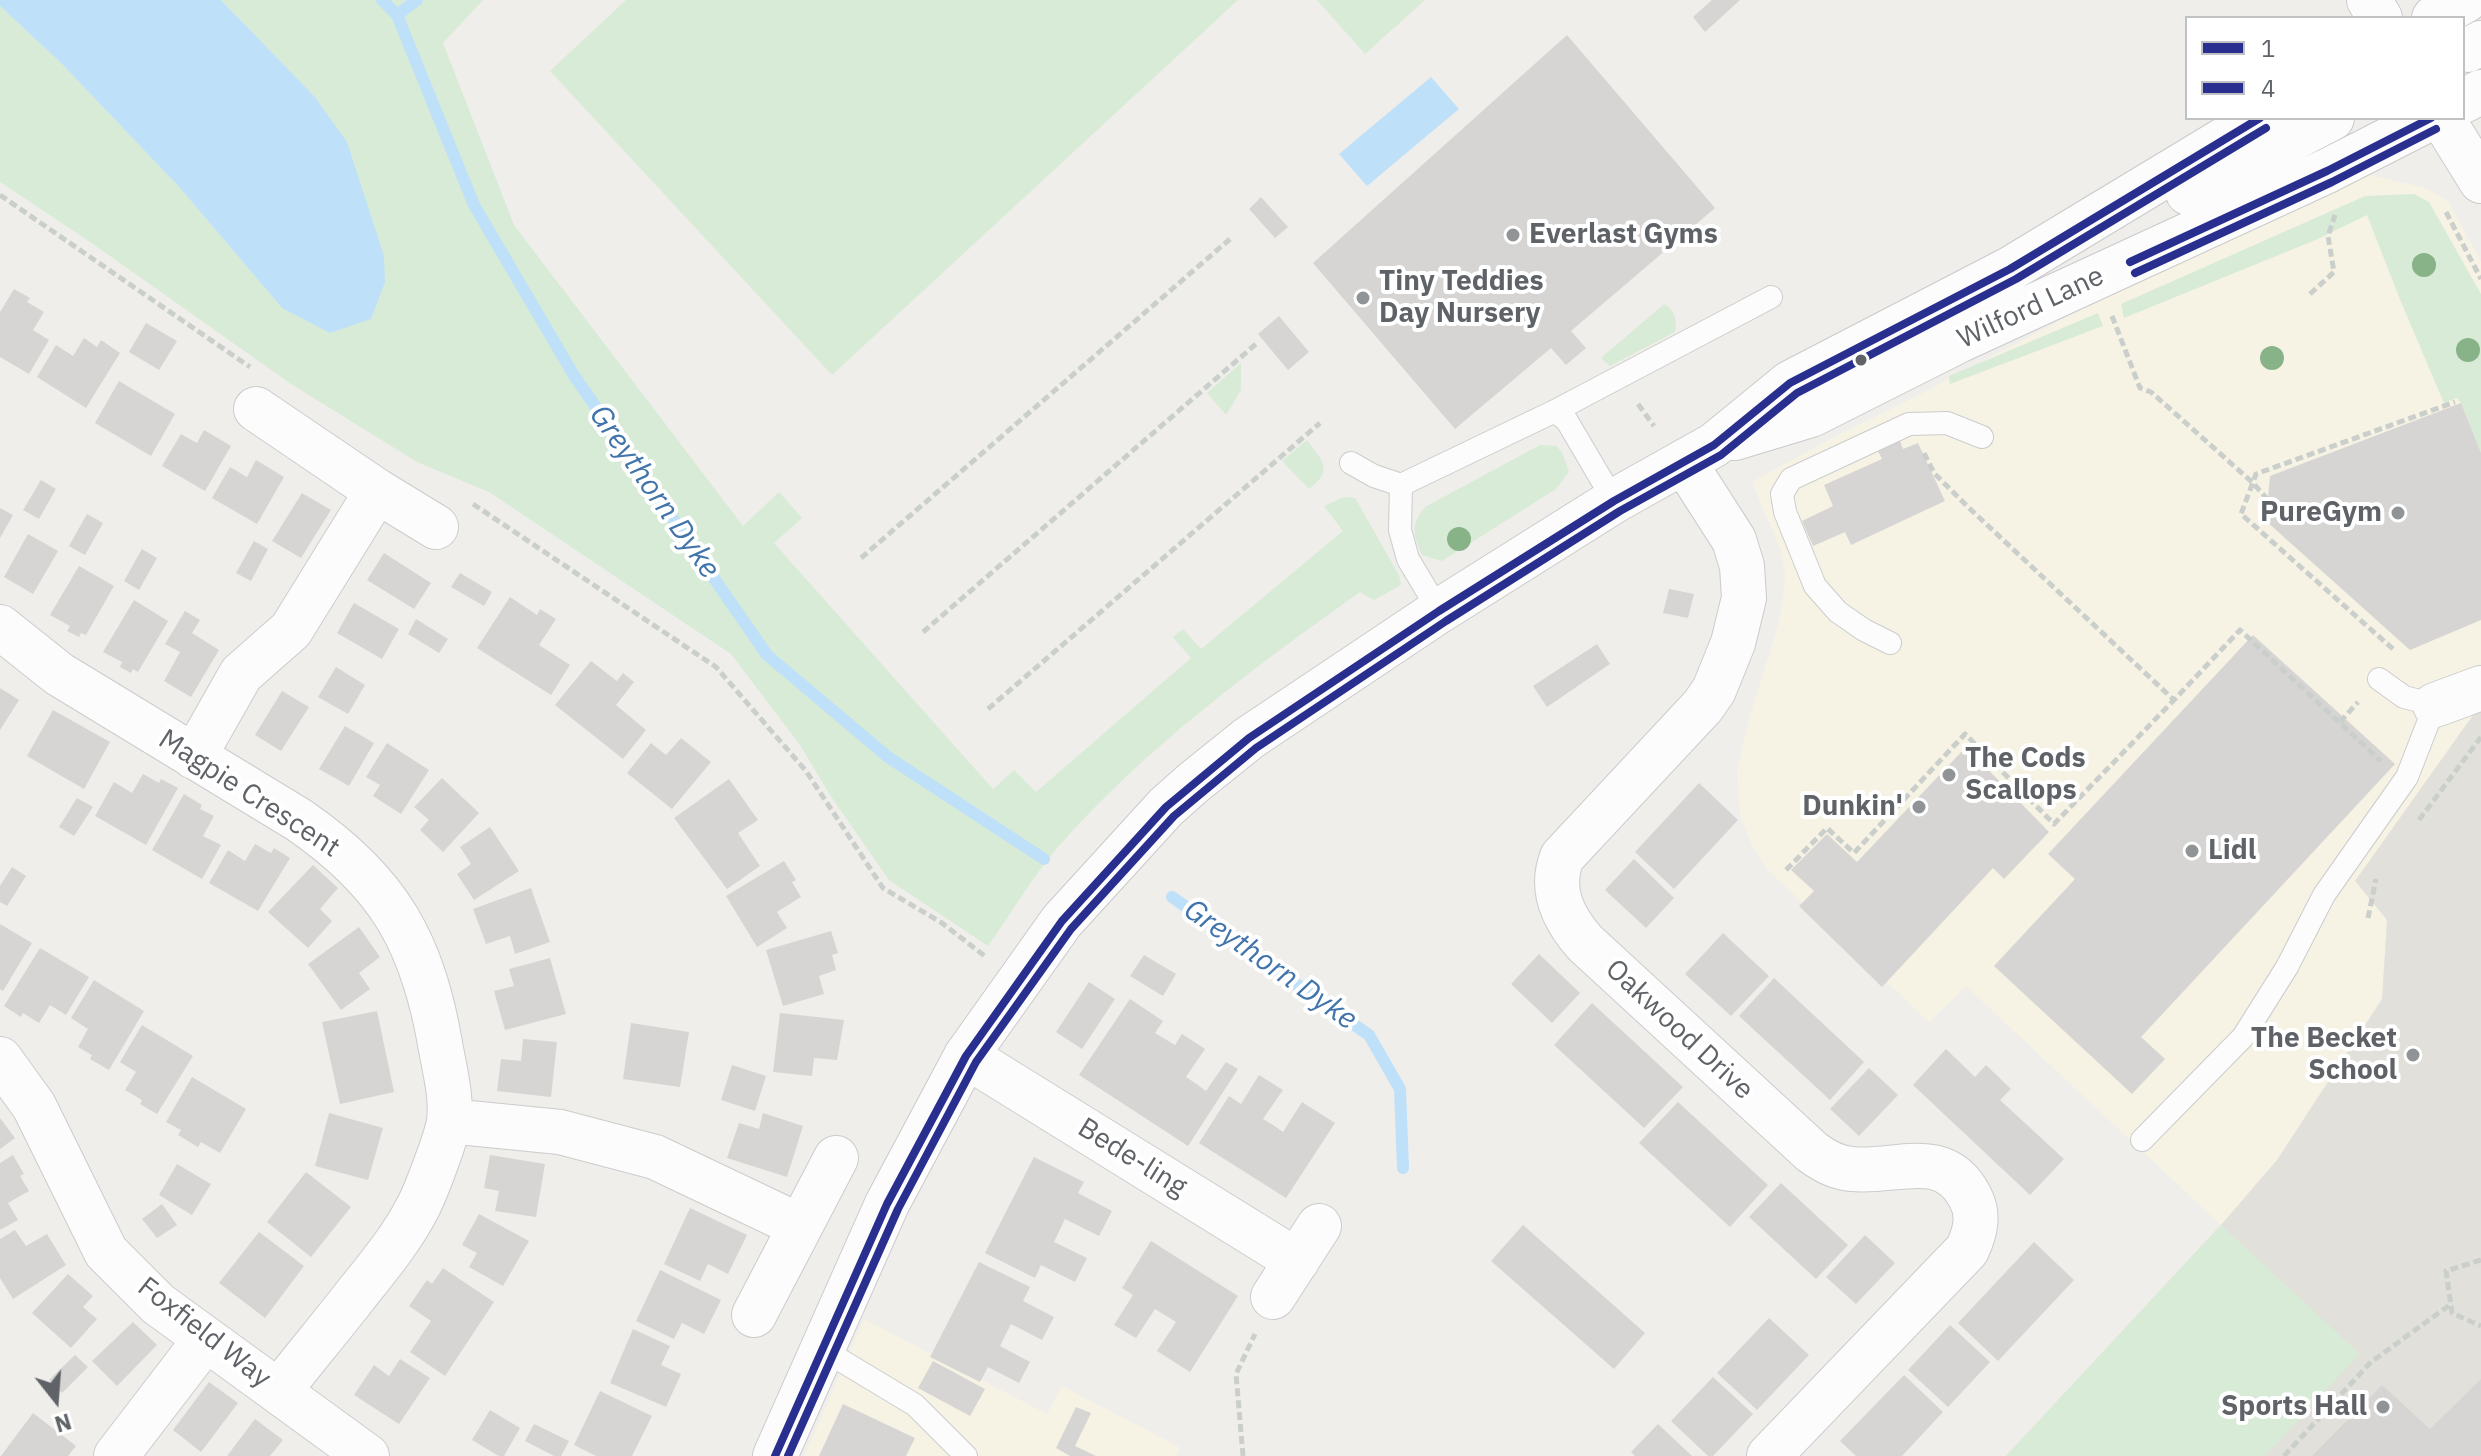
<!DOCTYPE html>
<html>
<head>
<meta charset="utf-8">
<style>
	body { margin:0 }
	#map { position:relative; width:2481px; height:1456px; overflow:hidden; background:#efeeea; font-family:"IBM Plex Sans",sans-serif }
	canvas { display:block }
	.legend { position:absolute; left:2185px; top:16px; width:280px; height:104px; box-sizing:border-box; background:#fff; border:2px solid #bfc1c3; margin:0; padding:10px 14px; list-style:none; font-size:24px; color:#5f6368 }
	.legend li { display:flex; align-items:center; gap:16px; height:40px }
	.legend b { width:40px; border:2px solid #bfc1c3 }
	.north { position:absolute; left:16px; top:1360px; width:80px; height:80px; -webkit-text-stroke:6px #fff; paint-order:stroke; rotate:163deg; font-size:22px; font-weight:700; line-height:32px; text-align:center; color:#5f6368 }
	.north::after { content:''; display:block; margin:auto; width:28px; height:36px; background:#5f6368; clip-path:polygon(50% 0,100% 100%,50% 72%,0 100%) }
</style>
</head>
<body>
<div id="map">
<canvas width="2481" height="1456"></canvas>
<ul class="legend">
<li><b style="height:10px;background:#282f8f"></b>1</li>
<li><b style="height:10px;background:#282f8f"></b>4</li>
</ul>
<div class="north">N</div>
</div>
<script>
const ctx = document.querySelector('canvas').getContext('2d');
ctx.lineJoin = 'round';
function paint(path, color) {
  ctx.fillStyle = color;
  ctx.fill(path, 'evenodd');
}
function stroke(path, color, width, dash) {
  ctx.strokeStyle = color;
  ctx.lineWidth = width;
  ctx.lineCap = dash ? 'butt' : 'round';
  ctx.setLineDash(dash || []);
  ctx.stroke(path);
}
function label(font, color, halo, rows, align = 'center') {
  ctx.font = font + ' "IBM Plex Sans",sans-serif';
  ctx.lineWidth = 8;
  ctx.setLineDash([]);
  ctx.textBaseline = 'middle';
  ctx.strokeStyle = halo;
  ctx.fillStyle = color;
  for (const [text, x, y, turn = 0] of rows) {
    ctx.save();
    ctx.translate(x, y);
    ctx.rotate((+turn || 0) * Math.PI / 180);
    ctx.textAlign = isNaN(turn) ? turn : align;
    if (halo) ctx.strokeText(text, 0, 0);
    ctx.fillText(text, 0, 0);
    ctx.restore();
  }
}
const commercial = new Path2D(`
	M2370,175L2425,188L2448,201L2481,262V711L2387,920L2382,999L2277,1160L2221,1225L1966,986L1929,1022L1767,869L1753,847L1740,816L1737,771L1750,716L1778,625L1783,600L1785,575L1781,551L1752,482L1834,437L1919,395L2188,253Z
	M864,1319L1047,1414L1062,1386L1181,1448L1176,1456H804Z`);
const education = new Path2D(`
	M2481,711V1456H2006L2221,1225L2277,1160L2382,999L2387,920L2355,881L2473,715Z`);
const green = new Path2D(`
	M221,0H483L443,43L514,225L743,526L779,492L802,518L774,543L993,789L1014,770L1036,792L1191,658L1173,637L1183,629L1201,649L1343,531L1324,506L1344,497L1355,498L1399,575L1401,585L1374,600L1360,592C1252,669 1146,747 1058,847C1032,877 1011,914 988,946L889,880L830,795L800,745L731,654L489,492L417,462L291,384L93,244L0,182V6L62,64L180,188L282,308L347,143L315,97Z
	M626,0H1238L832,375L550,71Z
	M1317,0H1425L1365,54Z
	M2414,194L2429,202L2481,294V453L2461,403L2457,398L2444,403L2401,302L2367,215L2318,239L2124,318L2121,304L2365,196Z
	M1664,304C1674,309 1678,321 1675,332L1610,366L1601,358Z
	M2098,313L2103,326L1950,384L1949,376Z
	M1241,363V390L1226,415L1207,393Z
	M1307,440C1323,462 1334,470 1309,489L1282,461Z
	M1540,445L1556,446L1562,452L1569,472L1556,489L1442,561L1422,555C1413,534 1410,526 1425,507Z
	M2221,1225L2360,1354L2265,1456H2006Z`);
const water = new Path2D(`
	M0,0H221L315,97L347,142L384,256L385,282L371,319L330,333L282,308L180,188L62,64L0,6Z
	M1431,77L1459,109L1367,186L1339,154Z`);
const stream = new Path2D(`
	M382,0L397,15L474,205L573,374L767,655L888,757L1044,859
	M397,15L417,0
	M1172,897L1369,1035L1400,1089L1403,1168`);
const building = new Path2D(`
	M1712,0H1740L1705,32L1693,17Z
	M1567,35L1715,208L1571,331L1586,348L1566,365L1551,348L1455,429L1313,263Z
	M1261,197L1288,227L1275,238L1249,209Z
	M14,289L30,298L27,302L44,312L33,330L49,340L29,374L0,357V312Z
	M1279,316L1309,352L1288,370L1258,334Z
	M146,323L177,341L159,370L129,352Z
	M84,338L97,347L101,340L120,353L86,408L37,377L56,345L73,356Z
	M119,381L175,414L151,456L95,423Z
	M2461,403L2481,453V620L2410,650L2266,521L2270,476Z
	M204,430L231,446L205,491L162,466L181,434L197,443Z
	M1898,436L1903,449L1918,443L1945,501L1851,545L1845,532L1813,546L1802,521L1833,506L1824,485L1882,459L1876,447Z
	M256,460L284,477L257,524L212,498L230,467L247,477Z
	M41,480L56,489L39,519L23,510Z
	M302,493L331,510L301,558L272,541Z
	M0,508L13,515L0,538Z
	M87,514L103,523L85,555L69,546Z
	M28,534L58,551L33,594L4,577Z
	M254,541L268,549L251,581L236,573Z
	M142,549L157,558L139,590L124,581Z
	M384,553L431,583L414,609L367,580Z
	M79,566L114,586L86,635L81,633L79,637L67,631L70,626L50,615Z
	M460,573L492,592L484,606L451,587Z
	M1669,589L1694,594L1688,618L1663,613Z
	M510,597L537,615L540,609L556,619L539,645L570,665L551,695L477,648Z
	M134,600L168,621L138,672L133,669L131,673L120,667L122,662L103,652Z
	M354,603L399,629L382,659L337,633Z
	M185,611L200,620L192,633L219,650L191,697L164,681L180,652L165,644Z
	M416,619L448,639L439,653L408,634Z
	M2253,635L2395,764L2141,1037L2165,1059L2132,1094L1994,966L2075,879L2048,854Z
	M1597,644L1610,664L1547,707L1533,686Z
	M591,661L617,681L623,673L634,682L616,705L646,730L623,759L555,705Z
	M336,667L365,685L348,714L318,697Z
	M0,688L19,700L0,730Z
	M282,691L309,707L281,751L255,735Z
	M53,710L110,742L84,789L27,756Z
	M345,726L374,743L349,786L319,769Z
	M681,738L711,762L672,809L627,773L651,743L666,755Z
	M387,743L429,770L401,814L373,796L380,785L366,777Z
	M1966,747L2049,832L2004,879L1993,868L1882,987L1799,906L1814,891L1791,870L1827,834L1857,862Z
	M143,774L159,783L161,779L178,788L146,845L95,816L114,782L132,793Z
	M442,778L479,813L443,852L420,830L429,820L414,807Z
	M729,779L758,820L738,833L760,866L727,889L674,818Z
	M1699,783L1738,820L1674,889L1635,852Z
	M184,794L202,805L200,809L214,816L203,836L221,845L202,879L152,850Z
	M77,798L93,807L74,836L59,827Z
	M490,827L519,871L474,900L457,874L471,864L460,847Z
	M255,844L271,853L274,848L290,858L258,911L209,883L228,850L245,861Z
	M1634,859L1674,898L1646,928L1605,890Z
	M784,861L796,880L792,882L801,897L777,912L787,928L757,947L726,896Z
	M313,865L338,888L320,909L332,921L308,948L268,912Z
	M12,867L26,876L7,906L0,902V886Z
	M531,888L550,942L515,954L510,936L486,944L473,909Z
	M0,924L32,943L3,991L0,989Z
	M359,927L380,957L359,973L370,989L341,1010L308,964Z
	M831,931L838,953L832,955L836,970L819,976L824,994L783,1006L766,950Z
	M1723,933L1769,976L1731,1016L1685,974Z
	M40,948L89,977L66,1015L50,1005L39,1023L23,1013L21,1017L4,1006Z
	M1539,954L1580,993L1552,1023L1511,984Z
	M1144,955L1176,974L1163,996L1130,976Z
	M550,958L566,1014L505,1030L494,991L514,986L509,969Z
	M1774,978L1864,1062L1830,1100L1739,1016Z
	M94,980L144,1011L109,1070L90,1059L92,1055L78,1047L88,1029L71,1018Z
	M1089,982L1115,999L1082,1049L1056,1032Z
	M1130,999L1163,1021L1155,1033L1175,1045L1182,1034L1205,1049L1186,1077L1198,1085L1206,1091L1226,1062L1238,1069L1188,1146L1079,1075Z
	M1592,1003L1683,1087L1644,1128L1554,1045Z
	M377,1011L394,1092L340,1104L322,1022Z
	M780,1013L844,1020L837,1060L814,1058L812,1076L773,1072Z
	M631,1023L689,1032L680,1087L623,1079Z
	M142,1025L193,1056L157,1114L140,1104L142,1100L125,1090L136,1072L120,1062Z
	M523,1039L557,1042L551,1097L497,1091L501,1059L521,1061Z
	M1946,1049L1975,1077L1986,1065L2011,1089L2000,1100L2064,1159L2030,1195L1913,1085Z
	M732,1065L766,1076L755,1111L721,1100Z
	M1869,1068L1898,1095L1859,1136L1830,1109Z
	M1259,1075L1283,1090L1263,1119L1273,1125L1283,1132L1302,1102L1335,1123L1286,1198L1199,1143L1229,1096L1241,1104Z
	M192,1077L246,1109L220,1153L201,1142L198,1147L178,1135L181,1130L166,1122Z
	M1678,1102L1768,1185L1730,1227L1639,1143Z
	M329,1113L383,1128L368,1180L315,1166Z
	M763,1113L803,1126L787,1177L727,1158L739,1123L759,1129Z
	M0,1118L15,1138L0,1149Z
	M13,1155L24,1174L20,1176L29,1191L8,1203L18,1220L0,1230V1163Z
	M490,1155L545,1164L536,1217L495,1211L499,1191L484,1188Z
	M1034,1157L1084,1182L1078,1193L1112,1211L1099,1236L1065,1219L1054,1242L1087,1258L1075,1282L1041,1265L1035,1278L985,1253Z
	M177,1164L211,1184L192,1215L159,1195Z
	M306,1172L351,1207L311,1257L267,1222Z
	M1781,1183L1848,1245L1816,1279L1749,1217Z
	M162,1204L177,1225L157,1238L142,1219Z
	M690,1208L747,1235L728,1274L708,1264L700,1281L664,1264Z
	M479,1214L529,1241L503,1286L469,1267L477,1253L462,1245Z
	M1523,1225L1645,1333L1614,1369L1491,1261Z
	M15,1230L26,1246L47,1234L66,1265L13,1299L0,1278V1239Z
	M259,1232L304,1266L265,1318L219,1283Z
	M1865,1235L1895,1263L1856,1304L1826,1277Z
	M1151,1241L1238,1296L1190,1372L1157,1351L1176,1322L1155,1309L1136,1338L1114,1325L1133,1295L1122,1288Z
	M2034,1242L2074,1280L1998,1361L1958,1323Z
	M979,1262L1030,1287L1023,1301L1054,1317L1042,1340L1011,1324L1000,1346L1030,1362L1019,1383L988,1367L980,1382L930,1357Z
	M443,1268L494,1302L445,1376L410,1352L431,1321L409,1306L427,1280L432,1284Z
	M660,1270L721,1300L704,1334L682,1323L674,1339L636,1321Z
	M68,1274L93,1296L83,1307L97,1319L71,1348L32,1313Z
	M1769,1318L1809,1355L1757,1410L1717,1373Z
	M133,1322L157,1345L117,1386L92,1361Z
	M1950,1325L1990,1362L1948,1407L1908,1370Z
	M633,1329L670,1346L661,1365L681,1374L666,1407L610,1383Z
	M75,1355L88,1367L62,1393L49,1380Z
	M400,1359L430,1378L399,1424L354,1395L374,1365L389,1376Z
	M933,1361L985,1389L970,1416L918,1388Z
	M1904,1375L1943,1412L1902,1456H1856L1840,1441Z
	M1713,1377L1753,1414L1713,1456H1708L1671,1421Z
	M2481,1379V1456H2312L2382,1385L2430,1429Z
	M209,1382L238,1403L201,1452L173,1430Z
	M600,1391L652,1416L632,1456H596L574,1445Z
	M843,1404L915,1438L906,1456H819Z
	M1076,1407L1091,1413L1075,1446L1096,1456H1070L1056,1448Z
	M490,1410L520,1428L504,1456H499L472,1440Z
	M33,1413L76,1446L68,1456H1Z
	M255,1419L283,1440L270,1456H227Z
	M534,1424L569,1441L561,1456H554L525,1441Z
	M1658,1424L1692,1456H1635L1631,1452Z`);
const path = new Path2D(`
	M0,195L250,367
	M2446,212L2481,279
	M2310,294L2334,272L2328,236L2335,215
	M2112,316L2140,388L2151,392L2252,482L2270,502
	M1638,404L1654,426
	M1924,453L1934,473L1968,507L2174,700L2240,630L2381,761
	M473,504L716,667L806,771L883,888L942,923L986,957
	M861,558L1230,239
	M923,632L1256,344
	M2393,649L2241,514L2256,474L2455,402
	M988,709L1320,423
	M2340,722L2358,702
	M2419,820L2481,737
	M1786,870L1827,828L1854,853L1965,734L2054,824L2174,700
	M2368,918L2376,879
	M2481,1260L2446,1271L2452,1313L2481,1326
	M1243,1456L1236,1374L1255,1334
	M2284,1456L2371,1362L2451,1304`);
const service = new Path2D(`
	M1555,411L1567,421L1614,501
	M1351,463L1374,476L1401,485L1555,411L1771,297
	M1401,485L1400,530L1408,559L1439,611
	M1890,643L1864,630L1838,612L1815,586L1785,512L1782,494L1791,479L1909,424L1947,423L1982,437
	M2142,1140L2243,1037L2287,967L2324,895L2407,777L2435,705L2404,697L2379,679
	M822,1349L915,1405L966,1456`);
const minor = new Path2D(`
	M2442,118L2481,181
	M256,409L377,491
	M1684,462L1734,540L1742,566L1744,598L1733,643L1714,690L1703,706L1562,857C1549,890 1563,918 1585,943L1812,1152C1824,1161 1837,1168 1852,1169C1895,1174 1944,1146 1970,1197C1980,1215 1975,1233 1967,1250L1769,1456
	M0,627L59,674L299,820C389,882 423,942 441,1049C445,1071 452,1098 449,1121C447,1136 426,1192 418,1207C401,1240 378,1267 355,1296C330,1328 304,1359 279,1391
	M2435,705L2481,688
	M194,757L241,674L291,630L377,491L436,527
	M966,1056L1297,1261
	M0,1059L34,1106L106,1252L158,1304L367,1456
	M449,1121L560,1132L655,1157L800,1226
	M1273,1297L1319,1226
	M754,1315L836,1158
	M116,1456L205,1340`);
const tertiary = new Path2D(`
	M2369,0L2380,18`);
const secondary = new Path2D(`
	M2434,18L2466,0
	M2463,49L2468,50L2481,43
	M2463,101L2481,92
	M2188,193L2332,118
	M1735,438L1811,415L1960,340L2327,171L2431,118
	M775,1456L887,1204L966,1056L1062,921L1166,807L1193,783L1249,738L1439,611L1614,501L1714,445L1790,383L2010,269L2260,118`);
const bus1 = new Path2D(`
	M2130,262L2327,171L2431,118
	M775,1456L887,1204L966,1056L1062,921L1166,807L1249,738L1439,611L1614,501L1714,445L1790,383L2010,269L2260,118`);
const bus2 = new Path2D(`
	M2135,273L2332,182L2436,129
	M788,1456L898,1209L976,1062L1071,929L1174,816L1256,748L1446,621L1620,511L1721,455L1797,393L2016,279L2266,128`);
const trees = [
	[2424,265],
	[2468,350],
	[2272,358],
	[1459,539]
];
const markers = [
	[1513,235,8,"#919496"],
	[1363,298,8,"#919496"],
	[1861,360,7,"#5f6368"],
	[2398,513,8,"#919496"],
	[1949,775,8,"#919496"],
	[1919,807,8,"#919496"],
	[2192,851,8,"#919496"],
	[2413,1055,8,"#919496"],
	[2383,1407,8,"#919496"]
];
const poiNames = [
	["Everlast Gyms",1529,235],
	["Tiny Teddies",1379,282],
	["Day Nursery",1379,314],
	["PureGym",2382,513,"right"],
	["The Cods",1965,759],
	["Scallops",1965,791],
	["Dunkin'",1903,807,"right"],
	["Lidl",2208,851],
	["The Becket",2397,1039,"right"],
	["School",2397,1071,"right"],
	["Sports Hall",2367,1407,"right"]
];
const streetNames = [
	["Wilford Lane",2031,308,-25],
	["Magpie Crescent",249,794,33],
	["Oakwood Drive",1679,1030,43],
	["Bede-ling",1132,1158,32],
	["Foxfield Way",204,1333,38]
];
const waterNames = [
	["Greythorn Dyke",654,492,55],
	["Greythorn Dyke",1270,965,35]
];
paint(commercial, '#f7f3e4');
paint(education, '#e2e0da');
paint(green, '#d8ebd6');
paint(water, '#bfe0f9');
stroke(stream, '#bfe0f9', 12);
paint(building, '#d6d5d3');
stroke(service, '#cbcccc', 24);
stroke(minor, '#cbcccc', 46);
stroke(tertiary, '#cbcccc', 46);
stroke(secondary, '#cacacb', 46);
stroke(path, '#cacfcc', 5, [8, 4]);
stroke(service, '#fdfcfc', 22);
stroke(minor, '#fdfcfc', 44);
stroke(tertiary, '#fdfcfc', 44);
stroke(secondary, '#fdfcfc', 44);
stroke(bus1, '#282f8f', 8);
stroke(bus2, '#282f8f', 8);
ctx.fillStyle = '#88b388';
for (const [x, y] of trees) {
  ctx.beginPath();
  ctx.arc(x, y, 12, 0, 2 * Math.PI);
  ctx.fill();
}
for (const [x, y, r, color] of markers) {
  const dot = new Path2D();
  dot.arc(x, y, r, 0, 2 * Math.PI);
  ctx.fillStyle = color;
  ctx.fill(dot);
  stroke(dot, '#fff', 3);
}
label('bold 28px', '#5f6368', '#fff', poiNames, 'left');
label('28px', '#5f6368', '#fff', streetNames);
label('italic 30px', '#4174aa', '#fff', waterNames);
</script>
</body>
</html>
